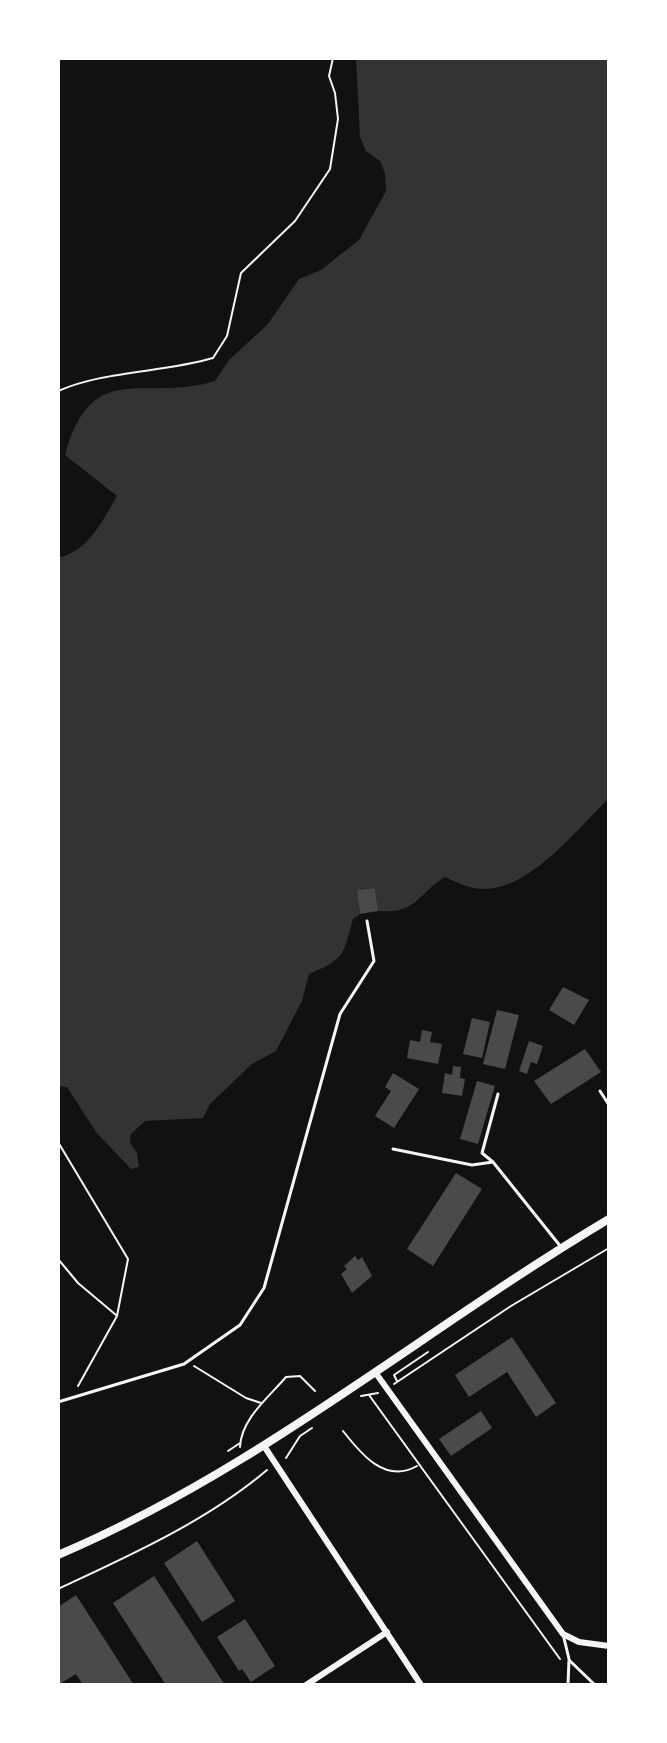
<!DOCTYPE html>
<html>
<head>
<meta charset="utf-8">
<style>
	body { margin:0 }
	#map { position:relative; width:667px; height:1743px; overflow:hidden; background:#111; font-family:Overpass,sans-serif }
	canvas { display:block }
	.frame { position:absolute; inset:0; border:60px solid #fff; pointer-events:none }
</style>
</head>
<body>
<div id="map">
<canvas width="667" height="1743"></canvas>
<div class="frame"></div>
</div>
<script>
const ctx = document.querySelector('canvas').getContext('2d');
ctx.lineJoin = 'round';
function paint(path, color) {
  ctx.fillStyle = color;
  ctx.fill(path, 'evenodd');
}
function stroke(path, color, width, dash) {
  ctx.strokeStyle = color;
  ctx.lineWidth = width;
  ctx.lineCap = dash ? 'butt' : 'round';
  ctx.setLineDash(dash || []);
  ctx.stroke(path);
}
const water = new Path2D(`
	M356,58H609V798C576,830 524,898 474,888C464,886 454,881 445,877C417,894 418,914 378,911L375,888L357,890L360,914L353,919C343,955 345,959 309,974L302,1001L276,1051L252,1064L210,1104L203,1118L145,1121L131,1134L130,1143L137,1153L139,1167L131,1169L96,1132L67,1087L58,1086V558C89,551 102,521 117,496L65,455C92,357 143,403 215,381L229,360L268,324L299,279L321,270L359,240L386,191L385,173L380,161L366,151L360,137Z`);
const building = new Path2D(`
	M375,888L378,911L360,914L357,890Z
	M563,987L589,1000L574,1025L549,1010Z
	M497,1010L519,1015L505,1069L483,1064Z
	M472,1018L490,1022L482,1058L463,1054Z
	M422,1030L432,1032L430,1042L442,1044L438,1064L407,1058L410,1040L420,1042Z
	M529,1041L543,1046L537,1064L531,1062L527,1074L519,1071Z
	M585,1049L601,1072L551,1104L534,1081Z
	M453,1066L461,1067L460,1078L465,1079L462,1096L442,1093L445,1073L452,1075Z
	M393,1073L419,1089L394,1128L375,1116L391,1091L385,1087Z
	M477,1081L495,1086L478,1144L460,1139Z
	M456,1173L482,1189L433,1266L407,1249Z
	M355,1256L358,1260L362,1257L372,1276L352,1293L341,1274L347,1269L344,1266Z
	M512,1337L556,1403L536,1417L507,1372L469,1397L455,1375Z
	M481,1411L492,1428L451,1456L439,1439Z
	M197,1541L235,1601L202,1622L164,1563Z
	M154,1576L225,1685H166L113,1603Z
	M76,1595L134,1685H83L76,1674L58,1685V1607Z
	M245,1619L275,1666L251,1682L242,1669L239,1671L217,1637Z`);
const path = new Path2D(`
	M58,391C107,370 162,373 213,358L227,336L241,273L295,221L330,169L338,119L335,93L329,76L333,58
	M58,1142L128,1259L117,1316L78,1386
	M58,1259L78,1283L116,1315
	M194,1366L246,1398L261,1403
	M397,1381L394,1375L428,1352
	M394,1384L511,1306L609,1248
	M369,1395L560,1659
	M361,1396L378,1393
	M343,1431C361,1454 385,1484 417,1466
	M240,1447C241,1419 269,1397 286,1377L300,1376L315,1391
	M228,1451L240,1443
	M286,1458L300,1436L312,1428
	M58,1589C129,1556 207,1521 267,1470`);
const service = new Path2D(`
	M600,1091L609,1105
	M393,1149L472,1165L493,1162L561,1247
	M493,1162L482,1153L498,1094
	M58,1402L184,1364L240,1325L264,1288L340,1014L374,961L367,921
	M563,1634L569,1659L568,1685
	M569,1660L595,1685`);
const minor = new Path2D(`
	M375,1372L563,1634L579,1642L609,1646
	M264,1446L421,1685
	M306,1685L387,1632`);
const secondary = new Path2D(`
	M58,1555C257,1471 424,1329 609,1219`);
paint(water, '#333');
paint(building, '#4a4a4a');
stroke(path, '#f5f5f5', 2);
stroke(service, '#f5f5f5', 3);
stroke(minor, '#f5f5f5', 6);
stroke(secondary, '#f5f5f5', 8);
</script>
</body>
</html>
